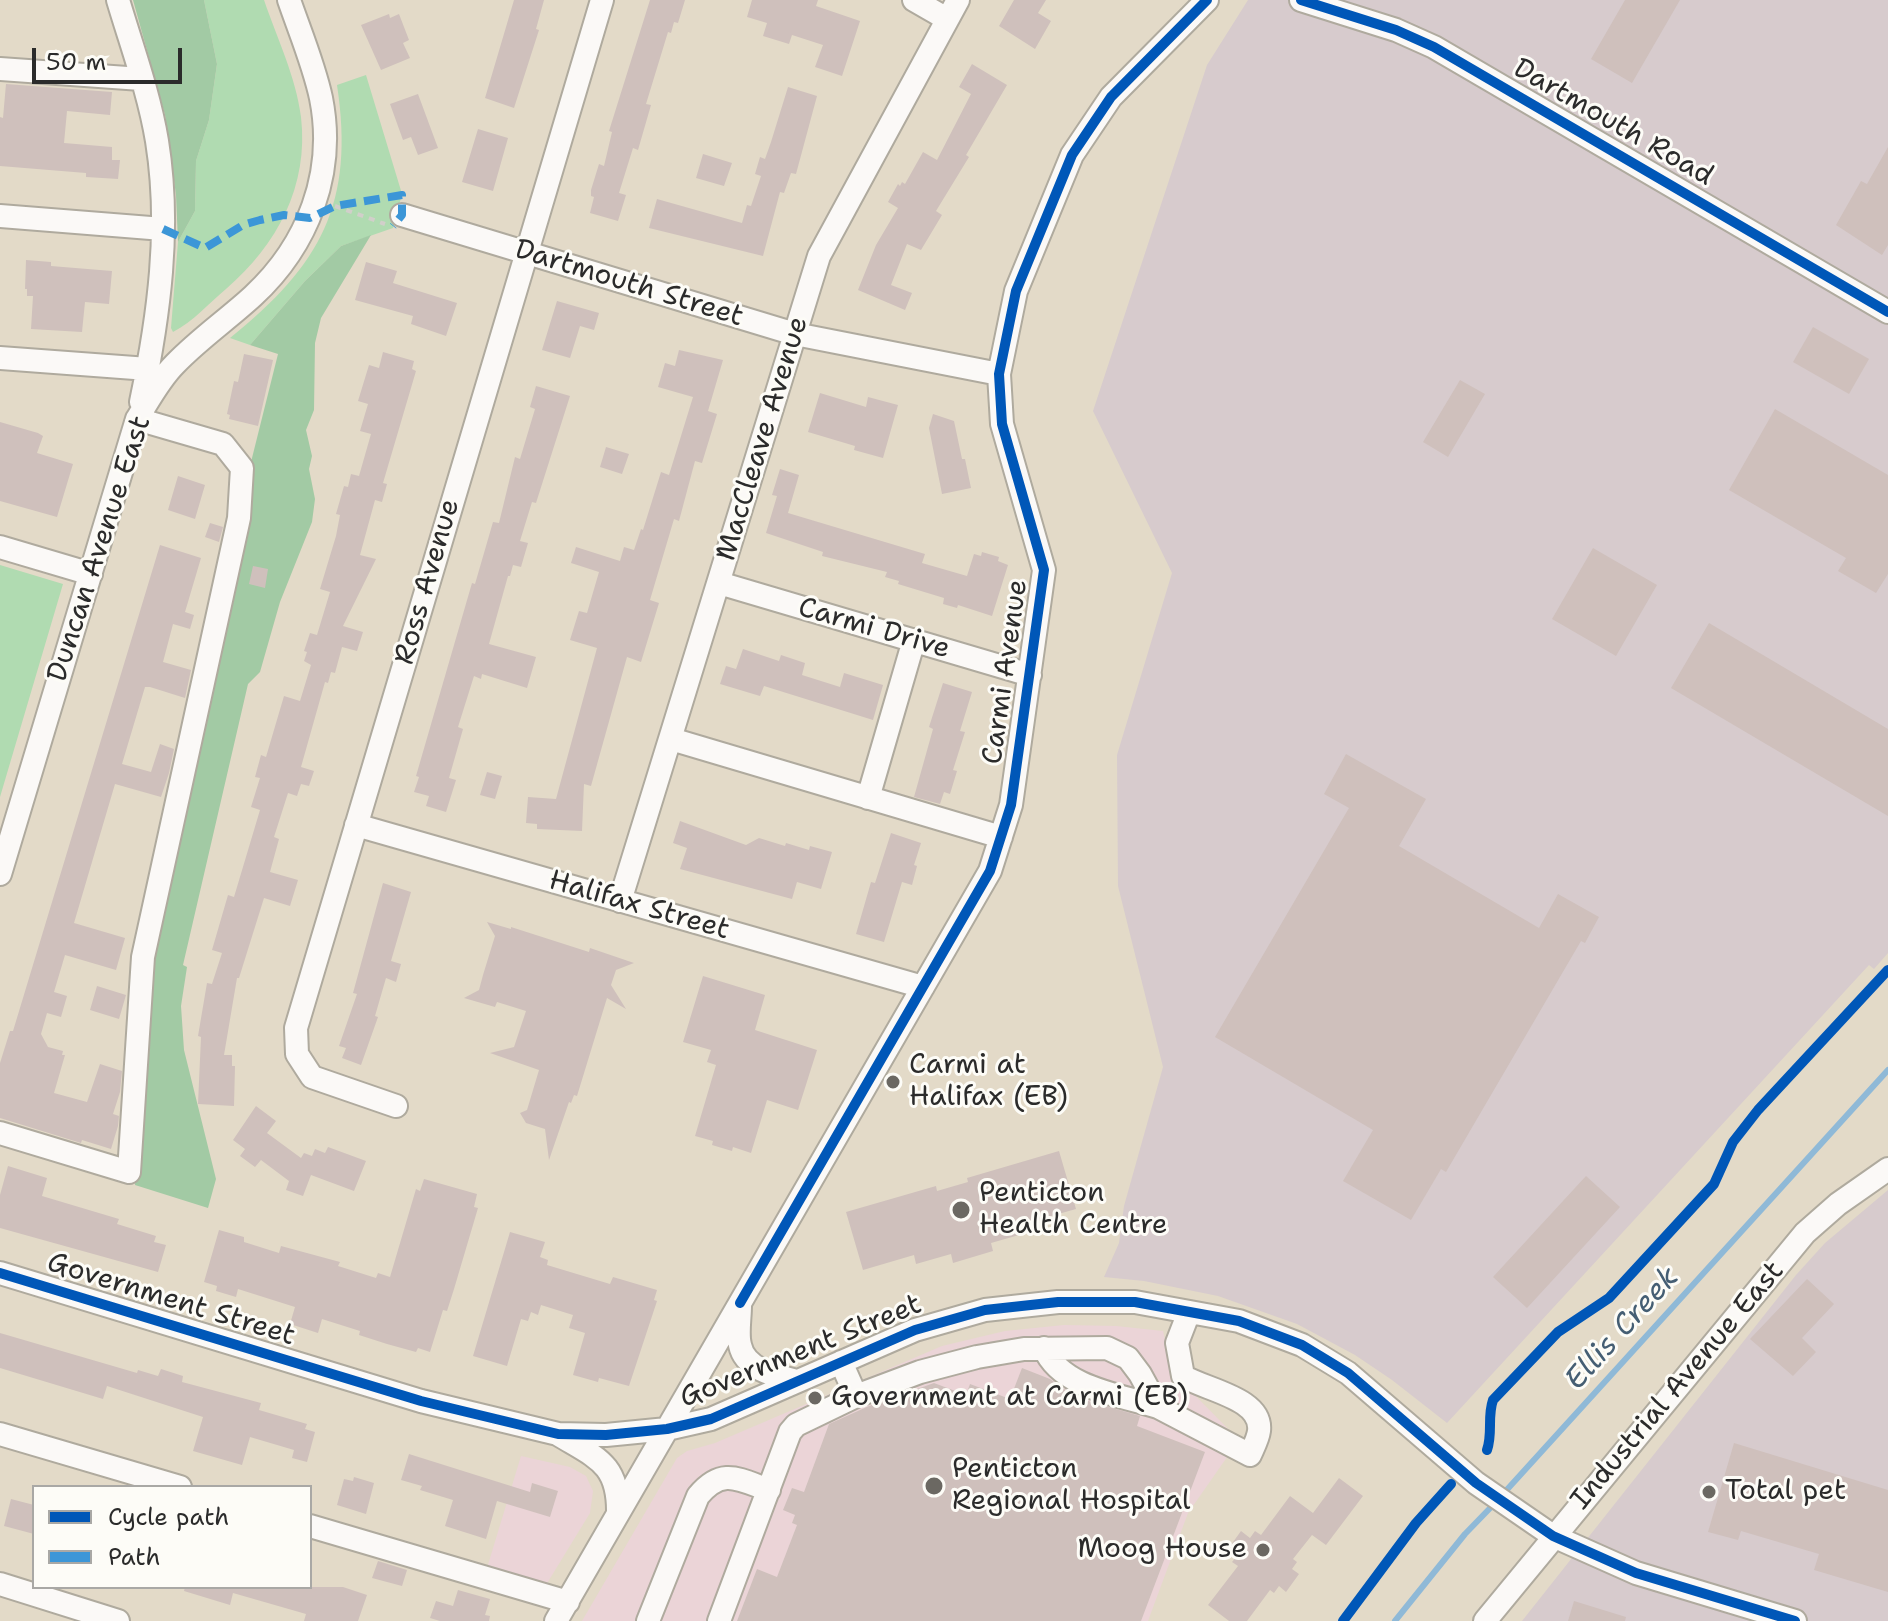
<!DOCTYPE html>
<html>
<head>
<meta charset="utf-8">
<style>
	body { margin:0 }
	#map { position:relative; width:1888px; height:1621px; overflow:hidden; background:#e3dac8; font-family:"Shantell Sans",sans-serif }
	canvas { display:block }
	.legend { position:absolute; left:32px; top:1485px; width:280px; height:104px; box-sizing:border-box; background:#fdfcf7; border:2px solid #a9a8a5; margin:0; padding:10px 14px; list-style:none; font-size:24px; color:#2b2b2b }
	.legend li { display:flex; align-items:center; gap:16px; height:40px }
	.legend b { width:40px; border:2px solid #a9a8a5 }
	.scale { position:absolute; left:32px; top:48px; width:150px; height:36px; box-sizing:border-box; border:4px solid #2b2b2b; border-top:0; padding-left:10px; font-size:24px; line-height:28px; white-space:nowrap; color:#2b2b2b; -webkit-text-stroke:6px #fdfcf7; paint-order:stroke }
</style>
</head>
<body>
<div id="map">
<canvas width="1888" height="1621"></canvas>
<ul class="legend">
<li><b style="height:10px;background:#0057b8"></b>Cycle path</li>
<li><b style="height:10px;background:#3c96d7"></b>Path</li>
</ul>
<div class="scale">50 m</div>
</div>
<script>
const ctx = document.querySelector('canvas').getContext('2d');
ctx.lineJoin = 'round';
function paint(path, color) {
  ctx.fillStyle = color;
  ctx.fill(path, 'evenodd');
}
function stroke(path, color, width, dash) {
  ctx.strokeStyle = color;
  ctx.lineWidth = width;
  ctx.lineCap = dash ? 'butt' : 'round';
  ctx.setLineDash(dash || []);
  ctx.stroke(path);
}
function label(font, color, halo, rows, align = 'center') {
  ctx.font = font + ' "Shantell Sans",sans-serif';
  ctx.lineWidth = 6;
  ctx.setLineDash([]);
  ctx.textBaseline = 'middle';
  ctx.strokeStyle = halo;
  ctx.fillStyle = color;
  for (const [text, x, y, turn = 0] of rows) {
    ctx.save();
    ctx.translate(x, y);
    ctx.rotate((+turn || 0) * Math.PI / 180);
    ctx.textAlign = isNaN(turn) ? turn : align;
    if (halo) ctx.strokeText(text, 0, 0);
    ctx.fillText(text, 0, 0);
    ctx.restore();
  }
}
const built = new Path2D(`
	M1064,1325L1116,1326L1163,1331L1172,1372L1239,1440L1188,1513L1148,1621H582L677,1458L687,1451L715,1443L942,1346L1005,1331Z
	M521,1456L570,1467L586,1476L593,1491L590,1513L546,1585L487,1568Z`);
const industrial = new Path2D(`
	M1248,0H1888V953L1874,969L1869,965L1447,1423L1392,1380L1355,1355L1297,1324L1218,1296L1144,1281L1104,1277L1119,1243L1124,1206L1163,1067L1118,886L1117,755L1172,573L1093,411L1207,65Z
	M1888,1190V1621H1522L1796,1275L1825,1243Z`);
const green = new Path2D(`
	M204,0H264C277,38 296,77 301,117C309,186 277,245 226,289C209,303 193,322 173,332L171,328L178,242L195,211L196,161L209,120L217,64Z
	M366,75L402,194L393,228L341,246L305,281L250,345L230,338C321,265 355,203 337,85Z
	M0,565L63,584L0,797Z`);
const forest = new Path2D(`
	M133,0H204L217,64L209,120L196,161L195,211L178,242L176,195L165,115Z
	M371,235L321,318L315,343L314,410L306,430L312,456L309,469L315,499L312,522L280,602L260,672L248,684L183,965L187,967L181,1006L184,1050L216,1179L208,1208L135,1185L149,958L246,529L252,458L278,354L250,345L305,281L341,246Z`);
const stream = new Path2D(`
	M1503,1494L1888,1070
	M1395,1621L1465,1534L1496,1502`);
const building = new Path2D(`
	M514,0H544L536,29L539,30L514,108L485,98Z
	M650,0H685L678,23L674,22L671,33L668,32L646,104L651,105L638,150L633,148L619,193L626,195L618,221L590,213L594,197L591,196V190L599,164L604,166L612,132L609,131Z
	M752,0H818L816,6L860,21L842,76L815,67L823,45L792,35L789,44L763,36L767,23L747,17Z
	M1014,0H1046L1038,13L1051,21L1035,49L999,26Z
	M1625,0H1680L1632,83L1591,59Z
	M389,14L390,18L399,14L409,40L403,43L410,58L381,70L361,25Z
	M972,64L1007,85L966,155L969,157L936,211L942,215L921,250L907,244L891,285L912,293L905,310L858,290L876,245L898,208L888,202L898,184L900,186L902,182L905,184L923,152L937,160L971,94L959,87Z
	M6,84L112,92L110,115L67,111L64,143L112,147V160H120L118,179L86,177V173L0,166V117L3,118Z
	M788,87L817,96L796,174L791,173L784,193L780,192L763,256L649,228L657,199L742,223L747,205L751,206L761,176L755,174L760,157L765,159L771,142Z
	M418,94L438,148L418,155L411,137L403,140L390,104Z
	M478,129L508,138L493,191L462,182Z
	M1888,147V245L1882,255L1836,225L1861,181L1867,184Z
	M703,154L732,163L724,186L696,178Z
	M26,260L51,262V266L112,271L109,304L85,302L82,332L31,329L33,296H27V289H25Z
	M366,262L397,271L393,283L457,303L446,336L411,324L413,316L355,300Z
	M557,301L599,313L594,330L580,326L570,358L542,350Z
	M1813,327L1869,359L1849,394L1793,362Z
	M679,350L723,360L708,411L717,414L702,463L695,461L679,521L674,519L650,600L659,603L641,662L627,657L591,786L584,784L582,831L537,829V824L526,823L528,797L556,799L597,648L570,640L579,611L587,613L599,572L571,563L576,547L620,561L624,547L634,550L641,529L643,530L661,472L669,475L693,397L658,387L665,363L675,366Z
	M383,352L414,361L412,369L416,371L383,483L387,484L382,502L375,500L360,555L376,559L343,626L363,632L357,651L342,647L335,673L331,672L328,683L325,682L301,767L314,771L309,786L301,784L297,796L288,793L274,837L279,839L270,872L298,880L290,906L264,898L239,978H237L224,1055H232V1066H235L234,1106L198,1104L201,1037L198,1036L207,983L212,984L222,953L212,950L228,895L234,897L260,810L251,807L260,778L255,777L261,755L266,757L284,696L300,701L311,665L304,661L307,652L304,651L310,633L317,635L330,592L320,589L336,536L340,515L336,514L344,486L348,487L351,474L359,476L371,434L360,431L368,404L358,401L369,365L379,368Z
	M244,354L273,360L258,426L229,419L230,415L227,414L234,381L238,382Z
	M1460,380L1485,394L1448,457L1423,442Z
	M536,386L570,396L536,503L532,502L520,541L528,543L521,567L513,565L510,576H508L489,644L536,657L527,688L482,674L481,679L474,676L458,727L463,729L449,778L456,780L446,812L426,806L429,796L414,792L419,777L416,776L472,583L475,584L493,522L499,523L515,457L520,459L535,409L530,407Z
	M820,393L866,407L868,397L898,405L883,458L854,450L855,446L808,432Z
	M1775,409L1888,475V574L1876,593L1838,571L1846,558L1729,490Z
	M933,414L954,421L962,459H965L971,488L942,494L929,428Z
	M0,422L38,433L43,436L37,453L73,464L57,517L0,501Z
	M606,447L629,454L622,474L600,467Z
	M780,469L799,475L788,513L925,554L922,563L967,576L974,554L981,556L982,552L999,557L998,561L1008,565L992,616L958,605L957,608L943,604L944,598L898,584L899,581L885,577L887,572L822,556L823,552L766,533L777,496L772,495Z
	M178,476L205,485L195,519L168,510Z
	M210,523L223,527L219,542L205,537Z
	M160,545L201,558L185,612L194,615L190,629L173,624L163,662L191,670L185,698L150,687H145L122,764L151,772L160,744L174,749L169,773L161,797L115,784L74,923L125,938L116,970L65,955L54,992L67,996L61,1017L47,1013L41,1034L48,1047L63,1051L62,1055H65L54,1093L87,1102L100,1064L122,1071L120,1092L113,1114L119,1116L118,1126L111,1149L82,1140L81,1143L0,1118V1063L10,1031H13Z
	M1593,548L1657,585L1616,656L1552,619Z
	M253,566L268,569L265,588L249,584Z
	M1709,623L1888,729V816L1671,688Z
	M743,649L779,661L781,655L805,663L802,675L840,687L844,673L883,685L873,720L764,686L760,696L720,684L726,666L736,669Z
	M943,683L972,692L960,731L965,732L953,770L957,771L950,794L944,792L940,804L914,797L933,729L929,727Z
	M1346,754L1426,799L1399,846L1539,928L1558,894L1599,917L1585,943L1581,941L1446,1172L1441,1169L1411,1220L1343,1181L1373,1130L1215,1037L1349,808L1324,794Z
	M487,772L502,776L495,799L480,795Z
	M680,821L746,845L759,838L785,846L786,843L809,850L810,846L832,852L821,889L797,882L792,899L680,869L687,848L673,843Z
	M891,833L921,843L914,865L917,866L912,885L902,882L884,942L856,934L871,882L875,883Z
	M383,883L411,892L391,961L401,964L396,982L386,978L375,1016L378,1017L361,1065L342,1058L346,1048L339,1046L357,994L353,993Z
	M487,922L511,929V927L589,952L590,948L634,963L616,970L611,985L626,1009L607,998L577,1096L574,1095L571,1103L569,1102L549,1160L545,1129L526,1123L520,1113L527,1110L539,1070L490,1053L514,1047L526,1011L497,1002L495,1007L464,998L479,990L483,975L495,936Z
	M703,976L765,995L755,1030L817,1050L798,1110L767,1100L751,1153L733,1147L732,1151L712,1145L713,1141L695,1136L716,1065L707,1062L711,1050L683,1042Z
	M97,986L126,995L119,1019L90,1010Z
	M256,1106L276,1121L267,1133L301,1158L304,1153L312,1156L315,1149L325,1153L328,1147L366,1161L354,1191L311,1175L303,1196L286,1190L289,1181L261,1160L255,1167L240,1156L245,1149L233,1140Z
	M1059,1151L1076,1209L1023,1224L1026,1233L991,1243L993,1251L953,1263L951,1254L916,1264L914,1255L863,1270L846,1212L936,1186L937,1191L968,1182L967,1178Z
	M8,1166L47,1178L42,1196L119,1219L117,1224L156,1236L154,1242L166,1245L158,1272L0,1228V1195Z
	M1586,1176L1620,1207L1527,1308L1493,1277Z
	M424,1179L477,1194L474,1207L478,1208L454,1289L447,1311L443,1310L430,1352L418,1348L416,1352L387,1344L359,1335L360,1331L322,1319L318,1333L290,1324L295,1307L238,1289L236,1297L216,1291L217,1286L204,1282L219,1230L244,1237V1242L279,1253L281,1246L340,1262L338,1266L376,1278L378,1273L390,1277L416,1189L420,1191Z
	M510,1232L545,1242L540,1257L548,1260L547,1265L610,1284L613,1277L657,1290L654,1300L657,1301L629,1386L599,1378L598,1382L573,1375L585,1333L569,1328L573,1315L541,1305L538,1315L531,1312L528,1321L521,1319L507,1366L473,1356Z
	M1807,1279L1834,1304L1802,1338L1816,1352L1793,1376L1750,1339Z
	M0,1333L137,1373L138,1370L158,1376L161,1369L183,1376L182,1382L261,1403L259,1410L307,1424L305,1429L315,1432L307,1462L292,1458L294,1450L250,1437L242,1465L193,1451L203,1417L107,1386L103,1399L0,1368Z
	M1022,1368L1050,1379L1070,1393L1088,1401L1140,1416L1137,1426L1205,1452L1141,1621H737L757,1569L777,1577L797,1525L792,1523L795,1515L783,1510L792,1488L804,1492L829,1424L869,1406L934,1383L966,1395L970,1384L1010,1399Z
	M1734,1443L1888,1490V1592L1814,1570L1819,1554L1741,1531L1738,1540L1708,1532Z
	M409,1454L530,1492L532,1483L558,1491L550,1517L497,1501L486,1539L445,1526L453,1500L420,1490L422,1486L401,1480Z
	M354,1477L374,1483L366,1514L337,1505L344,1479L353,1481Z
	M1339,1478L1363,1496L1326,1545L1312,1535L1293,1559L1297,1562L1292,1569L1299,1574L1286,1592L1279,1586L1274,1593L1270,1590L1247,1621H1229L1208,1605L1238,1566L1232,1562L1237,1556L1228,1549L1241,1531L1250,1538L1255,1531L1261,1535L1290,1496L1313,1513Z
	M11,1499L34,1505V1534L4,1526Z
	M378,1561L407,1570L402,1586L372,1578Z
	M185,1587H343L367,1595L358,1621H304L306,1614L233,1593L230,1605L184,1591Z
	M458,1590L490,1599L485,1615L490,1616L489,1621H440L430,1618L436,1601L453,1606Z
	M1574,1601L1626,1617L1625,1621H1568Z`);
const path = new Path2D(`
	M335,206L385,224`);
const minor = new Path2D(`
	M118,0C132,47 149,93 157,141C171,228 159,316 141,402
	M914,0L947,19
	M1301,0L1396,30L1434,47L1888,312
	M0,69L141,79
	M402,215L795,334L999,374
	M0,216L163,229
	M0,358L148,369
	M0,547L91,574
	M719,583L1030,675
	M671,739L1001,837
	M868,798L914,640
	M356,825L923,987
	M0,874L137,419C149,400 159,380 175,364C199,339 228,319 253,296C308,245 336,173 321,98C314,65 300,32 289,0
	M620,901L819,256L958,0
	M396,1106L312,1077L297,1054L296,1028L602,0
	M0,1133L129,1172L143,957L239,518L242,468L223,444L137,419
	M0,1273L421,1401L558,1434L606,1435L667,1429L711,1419L915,1330L985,1310L1058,1302H1135L1239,1321L1302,1345L1348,1373L1476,1483L1553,1536L1636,1573L1795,1621
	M740,1306C740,1318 737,1334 740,1345C745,1370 777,1376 797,1381
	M1044,1348C1061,1388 1120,1395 1158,1407
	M856,1396L920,1372L977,1357L1024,1349L1107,1348L1128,1358L1140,1374L1158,1407L1250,1455C1253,1448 1258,1439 1259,1431C1263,1398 1205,1390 1183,1376L1177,1343L1189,1312
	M0,1434L180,1487
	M559,1435C597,1458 619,1464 618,1514
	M310,1526L568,1602
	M0,1584L118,1621
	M556,1621L990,871L1011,805L1044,570L1002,424L999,374L1016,291L1072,155L1111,97L1207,0
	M648,1621L698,1496C722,1467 738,1479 769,1490
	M719,1621L790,1432L796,1425L856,1396L841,1362
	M1485,1621L1805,1233L1838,1204L1888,1169`);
const quiet = new Path2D(`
	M163,229L205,248L243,225L260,220L284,215L310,218L335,206L402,195V215L393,226`);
const cycleway = new Path2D(`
	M1301,0L1396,30L1434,47L1888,312
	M0,1273L421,1401L558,1434L606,1435L667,1429L711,1419L915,1330L985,1310L1058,1302H1135L1239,1321L1302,1345L1348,1373L1476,1483L1553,1536L1636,1573L1795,1621
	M740,1303L990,871L1011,805L1044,570L1002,424L999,374L1016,291L1072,155L1111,97L1207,0
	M1487,1450C1493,1433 1487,1417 1493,1400L1558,1332L1609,1298L1714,1184L1733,1142L1758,1110L1888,970
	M1343,1621L1416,1523L1451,1484`);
const markers = [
	[893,1082,8,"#6b6862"],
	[961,1210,10,"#6b6862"],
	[815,1398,8,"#6b6862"],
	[934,1486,10,"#6b6862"],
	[1709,1492,8,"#6b6862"],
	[1263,1550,8,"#6b6862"]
];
const streetNames = [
	["Dartmouth Road",1613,123,30],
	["Dartmouth Street",629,284,17],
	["MacCleave Avenue",763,439,-73],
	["Duncan Avenue East",100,549,-72],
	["Ross Avenue",428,582,-74],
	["Carmi Drive",874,629,16],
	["Carmi Avenue",1006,672,-82],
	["Halifax Street",639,906,16],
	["Government Street",171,1300,17],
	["Government Street",801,1352,-22],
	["Industrial Avenue East",1678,1386,-50]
];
const poiNames = [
	["Carmi at",909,1066],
	["Halifax (EB)",909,1098],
	["Penticton",979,1194],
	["Health Centre",979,1226],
	["Government at Carmi (EB)",831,1398],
	["Penticton",952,1470],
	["Regional Hospital",952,1502],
	["Total pet",1725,1492],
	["Moog House",1247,1550,"right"]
];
const waterNames = [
	["Ellis Creek",1623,1329,-48]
];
paint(built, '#ebd4d7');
paint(industrial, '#d7cbcd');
paint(green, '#b0dbb1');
paint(forest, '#a2caa4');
stroke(stream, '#8fb9d7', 6);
paint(building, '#cfc0bc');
stroke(minor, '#afaa9e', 26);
stroke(path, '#d1cfca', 4, [6, 6]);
stroke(minor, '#fbf9f7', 22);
stroke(quiet, '#3c96d7', 8, [16, 8]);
stroke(cycleway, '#0057b8', 10);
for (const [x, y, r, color] of markers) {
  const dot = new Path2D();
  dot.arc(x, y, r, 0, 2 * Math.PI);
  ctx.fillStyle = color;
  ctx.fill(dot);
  stroke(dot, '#fdfcf7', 3);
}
label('28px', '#2b2b2b', '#fdfcf7', streetNames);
label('28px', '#2b2b2b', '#fdfcf7', poiNames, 'left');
label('italic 30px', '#455e73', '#fdfcf7', waterNames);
</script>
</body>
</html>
